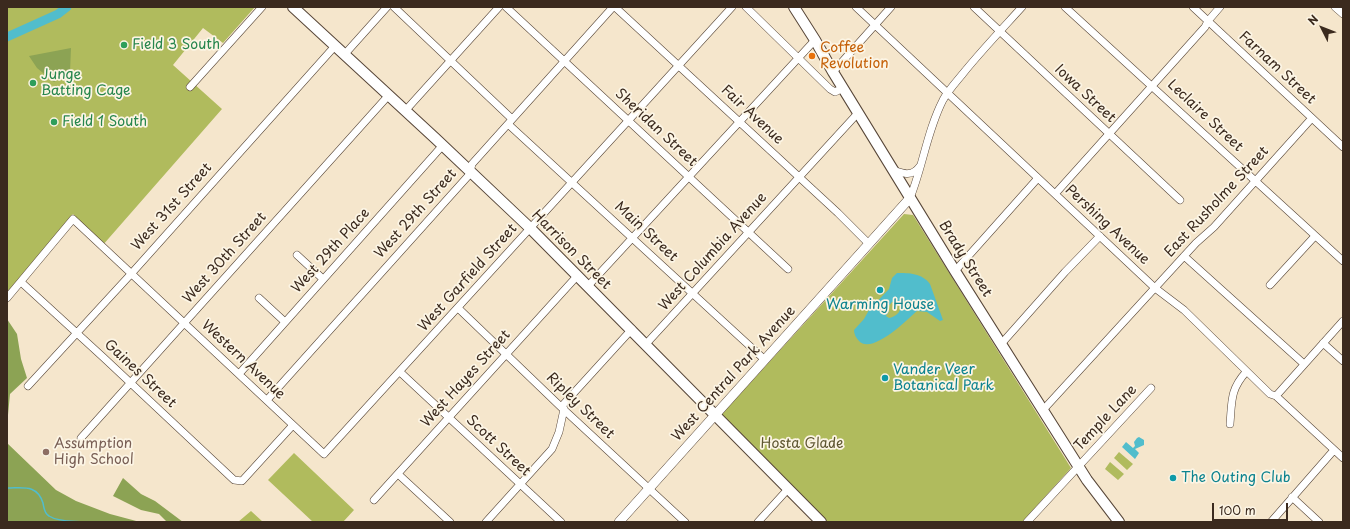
<!DOCTYPE html>
<html>
<head>
<meta charset="utf-8">
<style>
	body { margin:0 }
	#map { position:relative; width:1350px; height:529px; overflow:hidden; background:#f5e6cc; font-family:"Playpen Sans",sans-serif }
	canvas { display:block }
	.frame { position:absolute; inset:0; border:8px solid #3b2a1e; pointer-events:none }
	.north { position:absolute; left:1302px; top:8px; width:40px; height:40px; -webkit-text-stroke:3px #fcf5e5; paint-order:stroke; rotate:312deg; font-size:11px; font-weight:700; line-height:16px; text-align:center; color:#3b2a1e }
	.north::after { content:''; display:block; margin:auto; width:14px; height:18px; background:#3b2a1e; clip-path:polygon(50% 0,100% 100%,50% 72%,0 100%) }
	.scale { position:absolute; left:1212px; top:503px; width:76px; height:18px; box-sizing:border-box; border:2px solid #3b2a1e; border-top:0; padding-left:5px; font-size:12px; line-height:14px; white-space:nowrap; color:#3b2a1e; -webkit-text-stroke:3px #fcf5e5; paint-order:stroke }
</style>
</head>
<body>
<div id="map">
<canvas width="1350" height="529"></canvas>
<div class="frame"></div>
<div class="north">N</div>
<div class="scale">100 m</div>
</div>
<script>
const ctx = document.querySelector('canvas').getContext('2d');
ctx.lineJoin = 'round';
function paint(path, color) {
  ctx.fillStyle = color;
  ctx.fill(path, 'evenodd');
}
function stroke(path, color, width, dash) {
  ctx.strokeStyle = color;
  ctx.lineWidth = width;
  ctx.lineCap = dash ? 'butt' : 'round';
  ctx.setLineDash(dash || []);
  ctx.stroke(path);
}
function label(font, color, halo, rows, align = 'center') {
  ctx.font = font + ' "Playpen Sans",sans-serif';
  ctx.lineWidth = 3.5;
  ctx.setLineDash([]);
  ctx.textBaseline = 'middle';
  ctx.strokeStyle = halo;
  ctx.fillStyle = color;
  for (const [text, x, y, turn = 0] of rows) {
    ctx.save();
    ctx.translate(x, y);
    ctx.rotate((+turn || 0) * Math.PI / 180);
    ctx.textAlign = isNaN(turn) ? turn : align;
    if (halo) ctx.strokeText(text, 0, 0);
    ctx.fillText(text, 0, 0);
    ctx.restore();
  }
}
const green = new Path2D(`
	M7,7H255L223,43L203,28L173,65L222,109L102,246L73,214L7,293Z
	M904,214L913,215L1071,468L1022,522H827L721,415Z
	M1119,452L1133,464L1127,470L1114,458Z
	M294,453L354,510L343,522H313L268,480Z
	M1110,462L1124,474L1118,480L1105,469Z
	M251,511L263,522H238Z`);
const forest = new Path2D(`
	M71,48L70,72L54,82L37,68L29,56Z
	M7,319L17,334L21,359L27,378L10,394L8,415L7,414Z
	M7,443L56,490L76,501L110,514L140,522H7Z
	M123,478L141,494L155,501L183,522H167L159,514L141,510L113,496Z`);
const water = new Path2D(`
	M897,273C909,273 922,273 930,284L943,320L940,321L927,312L917,311C907,320 872,355 859,341C856,338 854,334 854,330L864,319L869,310L889,289L892,278ZM892,302H895L900,305C902,312 895,317 889,318L886,316L889,311L886,309Z
	M1139,437L1144,440V445L1135,449L1139,453L1135,459L1122,447L1126,442L1133,448L1135,446L1134,442L1137,438Z`);
const stream = new Path2D(`
	M7,342V354
	M7,488C23,488 37,484 43,503C44,508 44,513 49,516C58,522 73,521 83,522`);
const river = new Path2D(`
	M7,37L58,14L67,7`);
const minor = new Path2D(`
	M394,7L512,119
	M506,7L788,269
	M615,7L838,213L869,244
	M746,7L830,89L835,92L843,88
	M856,7L1155,288L1184,310L1270,394L1276,396L1343,458
	M974,7L1180,200
	M1065,7L1343,261
	M1193,7L1343,147
	M1335,7L1343,14
	M344,55L387,7
	M833,72L891,7
	M190,87L262,7
	M405,111L499,7
	M508,124L765,360
	M893,170C904,174 912,177 920,166
	M1055,194L1205,27L1208,21L1220,7
	M910,198C923,166 927,131 943,100C949,89 958,80 965,71C983,49 1003,28 1022,7
	M297,255L323,279
	M1184,256L1304,364
	M955,271L1038,178
	M21,282L104,358L234,480L242,481L293,425
	M1270,285L1315,236
	M588,286L815,40
	M7,298L73,219L324,454L732,7
	M259,298L285,322
	M458,308L561,407L685,522
	M1002,343L1065,272L1100,236
	M1323,343L1343,361
	M646,344L858,113
	M400,372L561,522
	M239,374L443,145
	M28,386L131,274L335,46
	M1276,396L1343,321
	M267,400L469,175L472,164L613,7
	M561,407L632,329
	M1043,410L1196,243L1214,227L1312,118
	M1230,424C1232,401 1230,390 1246,372
	M81,438L388,96
	M398,474L450,522
	M1292,497L1319,522
	M374,500L578,275
	M486,522L552,449L559,432L564,409
	M758,522L788,489
	M1027,522L1151,388
	M1271,522L1334,450`);
const major = new Path2D(`
	M619,522L910,198`);
const highway = new Path2D(`
	M293,7L436,139L530,228L821,522
	M794,7L815,40L833,72L955,271L1087,480L1119,522`);
const markers = [
	[124,45,4,"#2e9e5b"],
	[812,56,4,"#e8710a"],
	[33,83,4,"#2e9e5b"],
	[54,122,4,"#2e9e5b"],
	[880,290,4,"#0f9aa8"],
	[885,378,4,"#0f9aa8"],
	[46,452,4,"#8d6e63"],
	[1173,478,4,"#0f9aa8"]
];
const leisureNames = [
	["Field 3 South",132,45],
	["Junge",41,75],
	["Batting Cage",41,91],
	["Field 1 South",62,122]
];
const foodNames = [
	["Coffee",820,48],
	["Revolution",820,64]
];
const streetNames = [
	["Farnam Street",1277,68,43],
	["Iowa Street",1085,94,43],
	["Fair Avenue",752,115,43],
	["Leclaire Street",1205,116,43],
	["Sheridan Street",656,128,43],
	["East Rusholme Street",1217,202,-47],
	["West 31st Street",172,207,-48],
	["West 29th Street",416,214,-48],
	["Pershing Avenue",1107,225,43],
	["Main Street",646,232,43],
	["Harrison Street",571,250,45],
	["West 29th Place",331,251,-48],
	["West Columbia Avenue",713,252,-48],
	["West 30th Street",225,258,-48],
	["Brady Street",965,259,58],
	["West Garfield Street",468,278,-48],
	["Western Avenue",243,360,43],
	["Gaines Street",140,374,43],
	["West Central Park Avenue",734,374,-48],
	["West Hayes Street",466,379,-48],
	["Ripley Street",580,406,44],
	["Temple Lane",1106,418,-47],
	["Scott Street",498,446,43]
];
const cultureNames = [
	["Warming House",880,305,"center"],
	["Vander Veer",893,370],
	["Botanical Park",893,386],
	["The Outing Club",1181,478]
];
const educationNames = [
	["Assumption",54,444],
	["High School",54,460]
];
const parkNames = [
	["Hosta Glade",802,444]
];
paint(green, '#b0bb5d');
paint(forest, '#8ca354');
paint(water, '#51bdcc');
stroke(stream, '#51bdcc', 1.5);
stroke(river, '#51bdcc', 9);
stroke(minor, '#574638', 8);
stroke(major, '#574638', 10);
stroke(highway, '#574638', 12);
stroke(minor, '#fff', 7);
stroke(major, '#fff', 9);
stroke(highway, '#fff', 10);
for (const [x, y, r, color] of markers) {
  const dot = new Path2D();
  dot.arc(x, y, r, 0, 2 * Math.PI);
  ctx.fillStyle = color;
  ctx.fill(dot);
  stroke(dot, '#fcf5e5', 1.5);
}
label('14px', '#27864d', '#fcf5e5', leisureNames, 'left');
label('14px', '#c56008', '#fcf5e5', foodNames, 'left');
label('14px', '#3b2a1e', '#fcf5e5', streetNames);
label('14px', '#0d838f', '#fcf5e5', cultureNames, 'left');
label('14px', '#785e54', '#fcf5e5', educationNames, 'left');
label('14px', '#5e5631', '#fcf5e5', parkNames);
</script>
</body>
</html>
